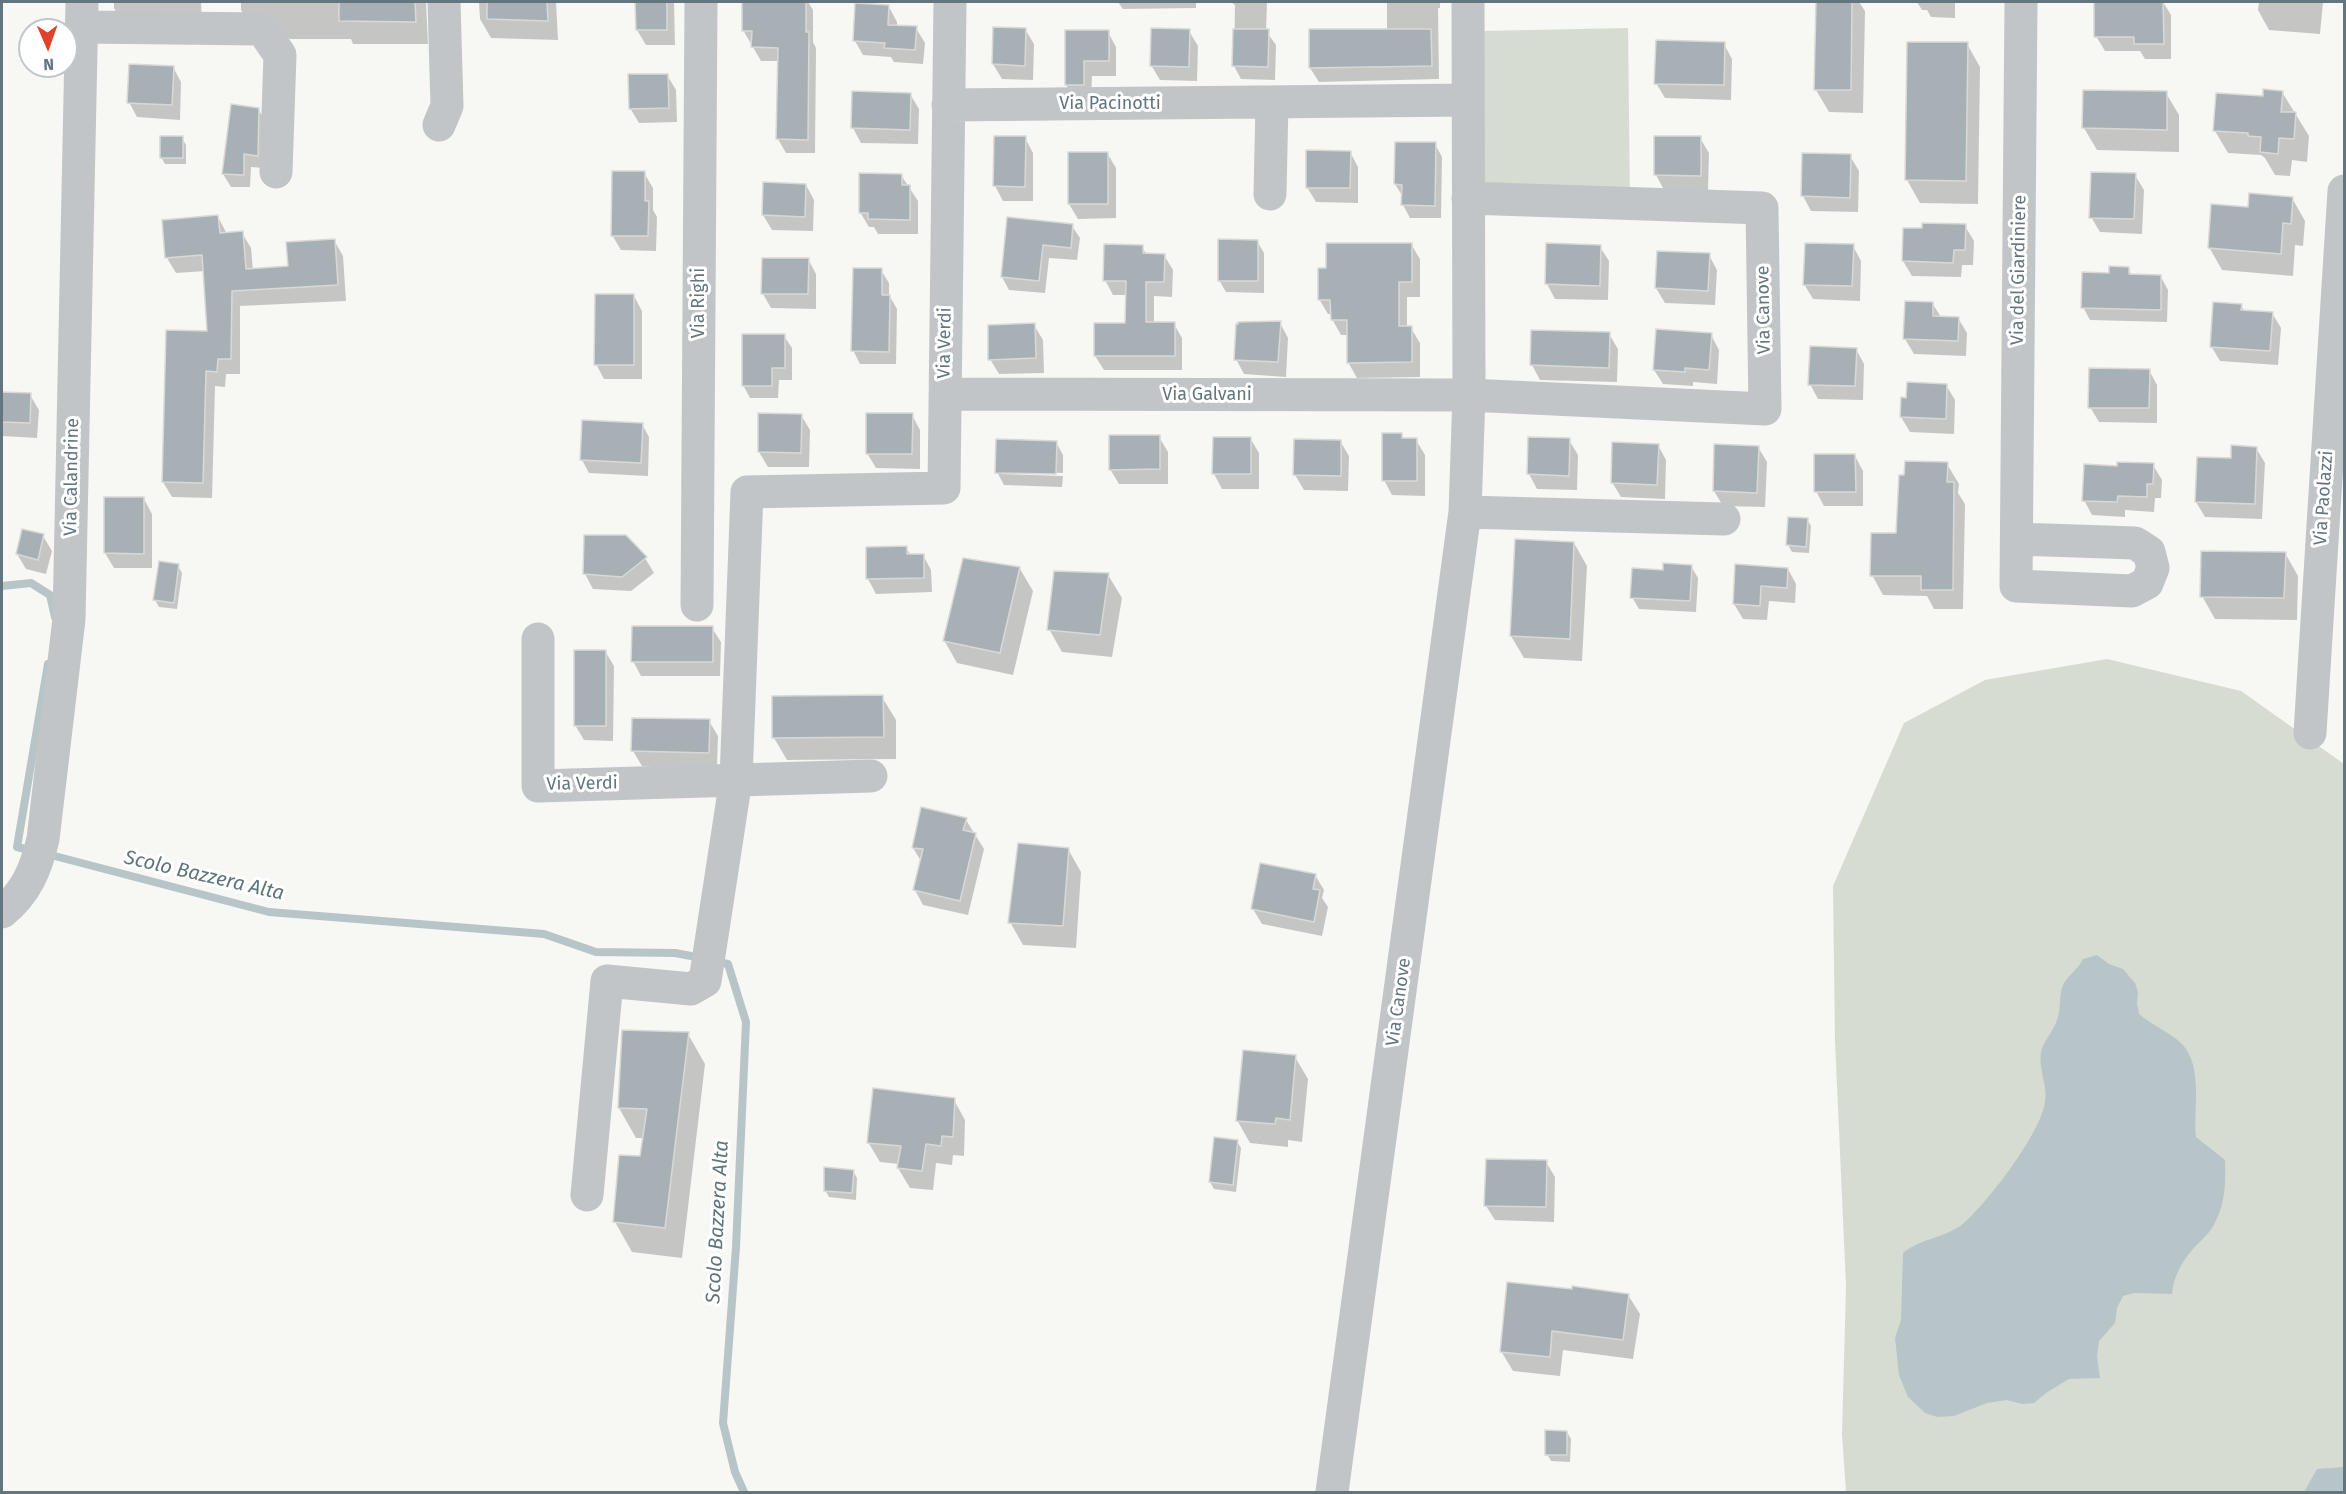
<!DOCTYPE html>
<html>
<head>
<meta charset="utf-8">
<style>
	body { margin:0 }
	#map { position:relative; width:2346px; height:1494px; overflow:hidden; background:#f7f7f4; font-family:"Fira Sans",sans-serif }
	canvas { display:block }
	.frame { position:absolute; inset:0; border:3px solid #63757f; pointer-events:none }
	.north { position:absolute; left:18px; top:18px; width:60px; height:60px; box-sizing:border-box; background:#fff; border:2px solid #c1c8cc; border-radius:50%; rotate:178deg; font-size:16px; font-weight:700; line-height:24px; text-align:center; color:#63757f }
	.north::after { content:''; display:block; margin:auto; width:21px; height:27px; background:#e0432b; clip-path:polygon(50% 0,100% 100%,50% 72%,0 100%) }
</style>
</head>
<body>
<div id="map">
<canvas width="2346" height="1494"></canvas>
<div class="frame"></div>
<div class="north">N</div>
</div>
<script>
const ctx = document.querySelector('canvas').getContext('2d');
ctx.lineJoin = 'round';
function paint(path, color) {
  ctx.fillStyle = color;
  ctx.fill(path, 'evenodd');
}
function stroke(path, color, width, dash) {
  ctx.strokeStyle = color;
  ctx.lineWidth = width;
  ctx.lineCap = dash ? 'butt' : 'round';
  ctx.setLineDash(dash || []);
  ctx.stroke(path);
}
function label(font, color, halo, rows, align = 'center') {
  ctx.font = font + ' "Fira Sans",sans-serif';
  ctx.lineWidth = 6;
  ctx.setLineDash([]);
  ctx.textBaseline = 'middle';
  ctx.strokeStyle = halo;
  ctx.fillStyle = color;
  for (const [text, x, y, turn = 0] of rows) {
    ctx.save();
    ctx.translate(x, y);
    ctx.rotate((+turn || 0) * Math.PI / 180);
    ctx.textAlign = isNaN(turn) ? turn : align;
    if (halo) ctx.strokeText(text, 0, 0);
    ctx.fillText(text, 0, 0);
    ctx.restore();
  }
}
const green = new Path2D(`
	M1628,28L1630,204L1483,199L1481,31Z
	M2107,659L2241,691L2344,764V1492H1846L1842,1434L1846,1286L1835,1041L1833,886L1904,723L1985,680Z`);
const water = new Path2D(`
	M2097,955L2109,964L2123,969L2135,983L2138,992L2137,1004L2139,1014C2152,1025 2169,1032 2181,1043C2204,1065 2193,1110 2196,1137L2225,1160C2226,1185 2225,1207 2212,1228C2207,1236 2199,1242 2193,1249C2182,1261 2173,1278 2172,1294L2135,1293L2123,1296L2117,1308L2115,1323L2099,1341L2097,1357L2100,1378L2069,1379L2046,1393L2034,1403L2022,1404L2007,1400L1987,1403L1954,1416L1937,1417L1925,1413L1908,1397L1899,1375L1895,1338L1901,1320L1903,1253C1921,1238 1946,1238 1964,1223C1988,1202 2041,1133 2045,1102C2048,1086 2038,1068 2041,1052C2043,1041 2054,1031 2057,1020C2061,1009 2059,998 2062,988C2065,977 2078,970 2083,959Z
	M2344,1467V1492H2304L2317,1469Z`);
const shadow = new Path2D(`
	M114,2H201L202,28L125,27L114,8Z
	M241,2H426L428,44H353L351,39H290L277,33L254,32L241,10Z
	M479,2H556L558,40L491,38L480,19Z
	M637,2H674L675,45H646L637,30Z
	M743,2H808L813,10V42L816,48L815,153H786L778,139L779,61H761L743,30Z
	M1118,2H1196V8L1123,9Z
	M1231,2H1267L1266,31L1276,45L1275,80L1241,79L1234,66L1235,5Z
	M1387,2H1440V8H1438L1439,79L1319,82L1310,68L1387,32Z
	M1817,2H1859L1865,11L1863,113L1829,112L1816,90Z
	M1917,2H1955V18L1931,17L1927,10H1922Z
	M2096,2H2163L2171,15V59H2145L2140,51H2105L2096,36Z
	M2259,2H2323L2320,34L2269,30L2258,10Z
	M889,7L897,22V27L916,28L925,43L923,64L894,62L891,57L863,55L855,41Z
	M1025,29L1034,44L1033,80L1002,79L993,64Z
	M1067,31L1108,32L1116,47V76H1092L1091,99L1075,100L1066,85Z
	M1189,31L1198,46L1197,81L1160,80L1151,65Z
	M1909,43L1967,44L1980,67L1978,204L1920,203L1907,180Z
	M1724,44L1732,59L1731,100L1665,98L1656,83Z
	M173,67L181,82L180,120L137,117L129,102Z
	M667,75L676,90L677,122L639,123L630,108Z
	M2282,92L2309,136L2307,162L2292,160L2290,176L2275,175L2265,158L2261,155L2228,153L2215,131L2264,98Z
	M854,93L910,94L919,109L918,144L861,143L853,128Z
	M2166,93L2179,115V152L2097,150L2084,128Z
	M258,109L266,122L264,168L251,167L250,187H231L223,174Z
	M182,138L186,145V164H165L161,157Z
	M1025,138L1033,153V201H1003L995,186Z
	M1700,138L1709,153L1708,190H1664L1656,175Z
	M1435,144L1442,157L1441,218H1410L1403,205V197L1395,184Z
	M1350,152L1358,167V203L1316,202L1307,187Z
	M1107,153L1116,168V218L1078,219L1069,204Z
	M1850,156L1859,171L1858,212L1811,211L1803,196Z
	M644,173L653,188V210L657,217L656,251L621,250L612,235Z
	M901,175L918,201V234H878L874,227H869L860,212Z
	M2135,175L2144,190L2142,234L2100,232L2091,217Z
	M806,185L814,200L813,231L772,230L763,215Z
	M2292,198L2305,221L2303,246L2295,245L2293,276L2222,270L2209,247L2249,208Z
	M218,217L227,234L242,233L251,248L253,270L289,268L334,240L343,256L346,301L240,306V374H226L225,387L215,386L212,498L172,497L163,482L208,333L205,271L176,273L167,258Z
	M1008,219L1072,226L1080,238L1077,260L1049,258L1045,293L1009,290L1002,277Z
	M1965,226L1974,241L1973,265H1962L1961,277L1912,276L1903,261Z
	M1257,241L1264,253V293L1226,292L1219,280Z
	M1411,244L1420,259V297H1407V328H1411L1420,343V377L1357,378L1348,362V335H1341L1332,319V314H1328L1319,299L1327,270Z
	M1853,246L1861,261L1860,301L1813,299L1804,284Z
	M1142,247L1147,255H1164L1173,270L1172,297L1154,296V324H1174L1182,338V370H1104L1095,356L1127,324V295H1113L1105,280Z
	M1600,247L1609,261L1608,300L1555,299L1547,284Z
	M1709,255L1717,270L1715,305L1665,303L1656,288Z
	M808,259L816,274V309L771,308L763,294Z
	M2128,268L2132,276L2161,277L2168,290L2167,322L2090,320L2083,307L2110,275Z
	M881,270L889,283V295L897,309L896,364H860L853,350Z
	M634,296L642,311V379H604L596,364Z
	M1932,303L1941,317L1958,318L1967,333L1966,356L1914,354L1905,339Z
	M2241,305L2244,311L2272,313L2281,328L2278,365L2220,361L2211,346Z
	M1280,323L1288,338L1286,377L1244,374L1236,359Z
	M1034,325L1043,340L1044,373L999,374L990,359Z
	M1532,332L1609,334L1618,349L1617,382L1540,380L1532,365Z
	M1711,335L1719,350L1717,384L1693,382V386L1663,384L1654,370Z
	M784,336L792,348V380H779L778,398H750L743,385Z
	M1856,349L1864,364L1863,400L1818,399L1810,384Z
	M2149,370L2157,385V423L2099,422L2090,407Z
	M1946,385L1955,400L1954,434L1910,432L1901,417L1902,399H1908Z
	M2,393L30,395L39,410L37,438L2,436Z
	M801,415L810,430L809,467H768L759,452Z
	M912,415L920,430V469L876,468L867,453Z
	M584,421L642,424L649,437L648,476L589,473L582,460Z
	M1401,435L1404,440H1416L1425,455V496L1392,495L1384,480Z
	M1159,437L1168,452V484H1119L1110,469Z
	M1250,438L1259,453V489H1222L1214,474Z
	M1569,440L1578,455L1577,490L1537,489L1529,474Z
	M1340,441L1349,456L1348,491L1304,490L1295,475Z
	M1056,442L1063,455V473L1002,471V474L1063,476L1062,487L1004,485L997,472Z
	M1658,445L1666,460L1665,499L1621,497L1612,482Z
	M1716,446L1758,447L1767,462L1765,507L1723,506L1714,491Z
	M2256,448L2265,463L2262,519L2205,517L2196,502L2232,460Z
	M1855,456L1863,471V506H1824L1816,491Z
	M1947,464L1959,484L1958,493L1965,504L1963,609H1934L1927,596L1883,595L1872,575Z
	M2153,465L2162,480L2161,498H2155L2154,512L2125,510V517L2092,515L2084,500L2118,467Z
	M144,499L152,514V568H114L105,553Z
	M1807,519L1811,526L1809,553L1792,552L1788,545Z
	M43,536L52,551L46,574L26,569L17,554Z
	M1574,543L1587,566L1582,661L1524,658L1511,636Z
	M906,547L911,556L923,555L931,570L932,592L876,594L868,579Z
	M2285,553L2298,576L2297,620L2215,619L2202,596Z
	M645,558L654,573L631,591L593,589L585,574Z
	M178,566L182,573L177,609L159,607L155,600Z
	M1691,566L1698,578L1696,612L1639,609L1632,597L1664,571Z
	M1737,566L1788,569L1796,584L1795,603L1769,601L1767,620L1743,619L1734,604Z
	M1020,569L1033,591L1013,675L957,663L944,640Z
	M1108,575L1122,598L1112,657L1062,652L1049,629Z
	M712,628L721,642L720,676H641L633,661Z
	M605,651L614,666L613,741L584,740L575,725Z
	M882,697L896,720V759L787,760L774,738Z
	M2344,708V730L2343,727Z
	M709,721L718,736L717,767L642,766L633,751Z
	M966,820L984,849L968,915L923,905L915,890L921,861L913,848Z
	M1068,849L1081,872L1076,948L1023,945L1010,922Z
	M1315,875L1324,890L1322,898L1328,907L1322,936L1262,924L1253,909Z
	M688,1034L705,1064L682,1258L632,1252L615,1222L641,1158L644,1138H636L619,1108Z
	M1295,1057L1308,1079L1302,1142L1288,1140V1147L1250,1143L1237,1120Z
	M954,1100L965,1120L964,1156L953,1155L952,1165L936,1163L933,1190L910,1188L898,1168L899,1164L880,1162L868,1142Z
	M1215,1138L1237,1141L1241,1148L1236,1192L1214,1189L1210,1182Z
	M1546,1162L1555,1177L1554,1222L1495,1220L1486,1206Z
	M853,1171L857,1178L856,1200L829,1197L825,1190Z
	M1573,1290L1628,1295L1640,1314L1633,1359L1563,1350L1560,1376L1513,1371L1501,1351Z
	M1567,1432L1571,1439L1570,1462L1551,1461L1547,1454Z`);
const stream = new Path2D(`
	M2,586L31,583L50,595L55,617
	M33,851L17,847L48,664
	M47,854L269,912L544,934L596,952L675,953L691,956
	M718,962L728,964L746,1022L736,1247L723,1423L735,1472L744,1492`);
const building = new Path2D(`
	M339,2H415L416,22L339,21Z
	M487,2H547L548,21L487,19Z
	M635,2H667V30H636Z
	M742,2H806V32H809L808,140L776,139L778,48L751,47L752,31H742Z
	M1816,2H1852L1851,90H1814Z
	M2094,2H2163L2164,44H2134V37H2094Z
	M855,3L889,5L888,25L917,26L915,50L884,48L885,43L853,41Z
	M993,27L1026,28L1025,66L992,64Z
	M1151,28L1190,29L1189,67L1150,66Z
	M1233,29H1269L1268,67L1232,66Z
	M1309,29H1431L1432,66L1309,68Z
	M1065,30H1109V61H1084V85H1065Z
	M1656,40L1725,42L1724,85L1654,84Z
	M1907,42H1968L1966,181L1905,180Z
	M129,64L174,66L172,105L127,103Z
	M628,74H668L669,108L629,109Z
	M2263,89L2283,91L2281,112H2296L2294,139L2279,138L2278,154L2260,152L2261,137L2248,136V133L2213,131L2216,93L2263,96Z
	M2083,90L2167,91V130L2082,128Z
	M852,91L911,93L910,130L851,128Z
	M231,104L259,108L258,156L244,154V175L222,174Z
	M160,136H183V158H160Z
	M994,136H1026L1025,187L993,186Z
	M1654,136H1701V176L1654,175Z
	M1395,142H1436L1435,206L1401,205L1402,185L1394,184Z
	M1306,150L1351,151L1350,188H1306Z
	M1068,152H1108V204H1068Z
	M1802,153L1851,154L1850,198L1801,196Z
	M612,171H645V201H649L648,236H611Z
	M2091,172L2136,173L2134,219L2089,218Z
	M859,173L902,174V185H910V220L868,219V213H859Z
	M763,182L806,184L805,217L762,215Z
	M2249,193L2293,197L2291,224L2283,223L2281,254L2208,248L2211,204L2248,207Z
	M218,215L220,233L243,231L246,269L288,266L286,242L335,239L338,285L232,291L231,359H218L217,372L206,371L203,483L162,482L166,330L207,331L202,255L165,258L162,220Z
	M1007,217L1073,224L1071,248L1043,245L1039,281L1001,277Z
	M1922,223L1966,224L1965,250H1954L1953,263L1902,261L1903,228H1922Z
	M1218,239L1258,240V281H1218Z
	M1326,243H1412V282H1399V326H1412V362L1347,363V320H1331L1330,300H1318V268H1326Z
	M1546,243L1601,245L1600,286L1545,284Z
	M1805,243L1854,244L1852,286L1803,285Z
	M1104,244L1143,245V253L1165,254L1164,282H1146V322H1175V356H1094V323H1125L1126,281H1103Z
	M1657,251L1710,253L1708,291L1655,288Z
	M762,258H809L808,294H761Z
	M2109,266L2129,267V274L2161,275V310L2081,308L2082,272L2109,273Z
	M853,268H882V295H890L889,352L851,351Z
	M595,294H634V365H594Z
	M1905,301L1933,302V316L1959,317L1958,341L1903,339Z
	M2213,302L2242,304L2241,310L2273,312L2270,351L2210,347Z
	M1281,321L1278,362L1234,360L1236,324H1238V322Z
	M1035,323L1036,358L988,360V325Z
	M1656,329L1712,333L1709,370L1685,368V372L1653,370Z
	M1531,330L1610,332L1609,368L1530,365Z
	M742,334H785V368H772V386H742Z
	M1810,346L1857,348L1855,386L1808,385Z
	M2089,368L2150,369L2149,408H2088Z
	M1907,382L1947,384L1946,419L1900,417L1901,397L1906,398Z
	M2,392L31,393L30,423L2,422Z
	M758,413L802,414L801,453L758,452Z
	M866,413H913L912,454H866Z
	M582,420L643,423L641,463L580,460Z
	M1382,433H1402V438H1417V481H1382Z
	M1109,435H1160V469L1109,470Z
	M1213,437H1251V474H1212Z
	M1528,437L1570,438L1569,476L1527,474Z
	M996,439L1057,441L1056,474L995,473Z
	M1294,439L1341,440V476L1293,475Z
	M1612,442L1659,444L1657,485L1611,483Z
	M1714,444L1759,446L1757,493L1713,491Z
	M2231,445L2257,447L2255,504L2195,502L2197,457L2231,458Z
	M1814,454H1855L1856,492H1814Z
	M1905,461L1948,462L1947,482H1954L1953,590H1921V576H1870L1871,533H1896L1899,475H1904Z
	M2117,462L2154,463L2153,484H2147V497L2118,496L2117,502L2082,501L2084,464L2117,466Z
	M104,497H144V554L104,553Z
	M1788,517L1808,518L1806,547L1786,545Z
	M22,529L44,534L38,560L16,554Z
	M584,535H626L647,557L622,577L583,574Z
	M1515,539L1574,542L1570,639L1510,636Z
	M907,546V554H924V578L866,579V547Z
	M2201,551L2286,552L2284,598L2200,597Z
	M963,558L1020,567L1000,653L943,641Z
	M159,561L179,564L174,603L153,600Z
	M1663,563L1692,565L1690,601L1630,598L1632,568L1663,570Z
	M1735,564L1788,568L1787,588L1761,586L1760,606L1733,604Z
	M1054,571L1109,573L1100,635L1047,630Z
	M632,626H713V662H631Z
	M574,650H606V726H574Z
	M883,695L884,737L772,738V696Z
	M632,718L710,719L709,753L631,751Z
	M921,807L967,818L963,830L976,833L960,901L913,890L923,849L912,848Z
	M1018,843L1069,848L1063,926L1008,923Z
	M1260,863L1316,874L1313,889L1320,890L1314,922L1251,909Z
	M622,1030L689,1032L665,1228L613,1222L619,1155L640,1156L647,1109L618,1108Z
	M1243,1050L1296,1055L1290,1120L1276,1118L1275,1124L1236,1121Z
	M873,1088L955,1098L953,1137L942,1136L941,1146L926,1144L922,1171L897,1168L901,1146L867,1143Z
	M1214,1137L1238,1140L1233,1185L1209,1182Z
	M1486,1159L1547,1160L1546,1207L1484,1206Z
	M824,1167L854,1170L852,1193L824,1191Z
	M1507,1282L1572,1289V1286L1629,1294L1623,1340L1552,1331L1550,1357L1500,1352Z
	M1545,1430L1567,1431V1455H1545Z`);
const minor = new Path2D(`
	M82,27L262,29L280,55L276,172
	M948,105L1468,100
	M439,125L447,106L444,2
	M1270,194L1272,103
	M945,394L1469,395L1765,409L1762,208L1468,198
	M1465,512L1724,519
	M2017,539L2135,543L2149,552L2153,568L2147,583L2132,591L2016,586L2021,2
	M697,605L701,2
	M538,639V786L871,776
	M2310,733L2344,191
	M2,912C26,893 36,869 43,839L69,619L82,2
	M587,1195L607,981L691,989L705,981L736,779L747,492L944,488L950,2
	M1332,1492L1465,512L1469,395L1468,2`);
const streetNames = [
	["Via Pacinotti",1110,104],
	["Via del Giardiniere",2019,270,-89],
	["Via Righi",699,303,-90],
	["Via Canove",1764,310,-91],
	["Via Verdi",945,343,-89],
	["Via Galvani",1207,395],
	["Via Calandrine",72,477,-89],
	["Via Paolazzi",2324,498,-86],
	["Via Verdi",582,784,-1],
	["Via Canove",1399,1002,-82]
];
const waterNames = [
	["Scolo Bazzera Alta",204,876,13],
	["Scolo Bazzera Alta",718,1222,-87]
];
paint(green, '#d7dcd3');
paint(water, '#b7c5c8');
paint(shadow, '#0003');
stroke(stream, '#b7c5c8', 8);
paint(building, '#a7b1b5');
stroke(building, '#d9d8d7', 1.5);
stroke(minor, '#c1c5c8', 33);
label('18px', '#63757f', '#fff', streetNames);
label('italic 20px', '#5e757a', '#fff', waterNames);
</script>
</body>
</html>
